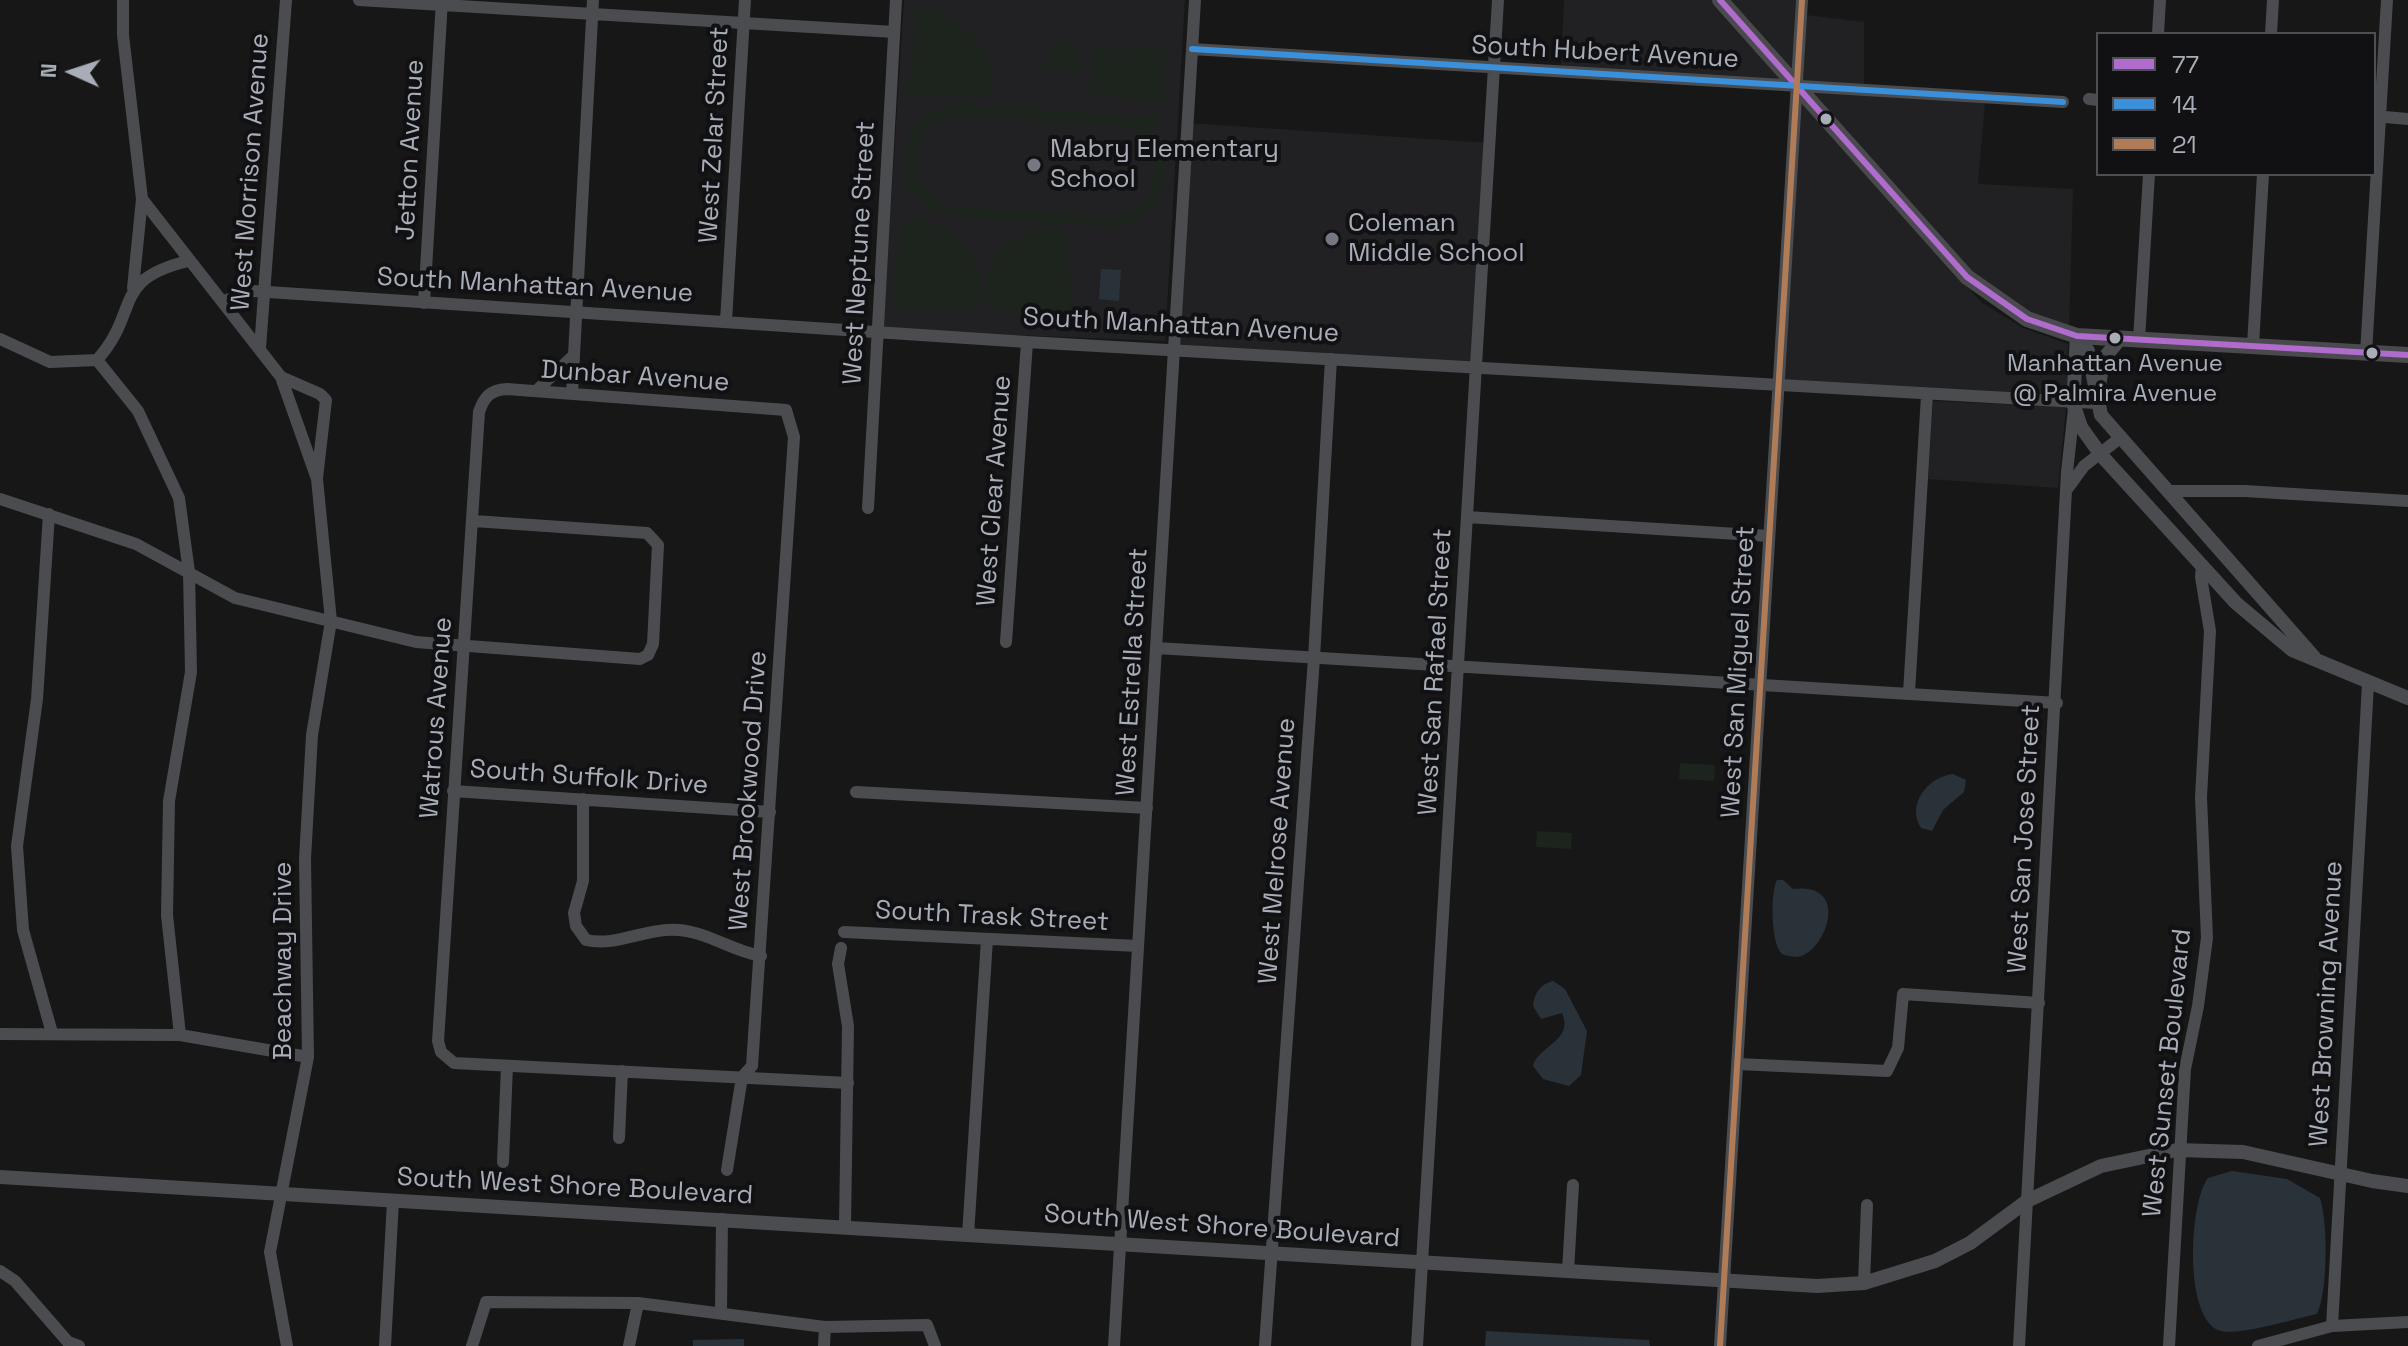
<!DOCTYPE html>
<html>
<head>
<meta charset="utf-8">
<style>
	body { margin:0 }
	#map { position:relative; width:2408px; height:1346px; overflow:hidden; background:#171717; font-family:"Space Grotesk",sans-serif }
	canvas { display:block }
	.legend { position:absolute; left:2096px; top:32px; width:280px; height:144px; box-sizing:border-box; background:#111113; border:2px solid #4d4f55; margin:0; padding:10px 14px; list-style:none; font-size:24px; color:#a8adb8 }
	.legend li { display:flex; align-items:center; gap:16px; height:40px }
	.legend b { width:40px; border:2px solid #4d4f55 }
	.north { position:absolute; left:32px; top:32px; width:80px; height:80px; -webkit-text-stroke:6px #111113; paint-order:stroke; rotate:273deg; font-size:22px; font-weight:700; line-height:32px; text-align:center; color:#a8adb8 }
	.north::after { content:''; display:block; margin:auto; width:28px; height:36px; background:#a8adb8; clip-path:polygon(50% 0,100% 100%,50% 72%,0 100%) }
</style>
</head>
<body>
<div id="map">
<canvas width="2408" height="1346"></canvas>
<ul class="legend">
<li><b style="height:10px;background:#b06ccc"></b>77</li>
<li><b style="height:10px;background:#3a90db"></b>14</li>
<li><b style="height:10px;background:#b07c57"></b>21</li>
</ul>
<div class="north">N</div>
</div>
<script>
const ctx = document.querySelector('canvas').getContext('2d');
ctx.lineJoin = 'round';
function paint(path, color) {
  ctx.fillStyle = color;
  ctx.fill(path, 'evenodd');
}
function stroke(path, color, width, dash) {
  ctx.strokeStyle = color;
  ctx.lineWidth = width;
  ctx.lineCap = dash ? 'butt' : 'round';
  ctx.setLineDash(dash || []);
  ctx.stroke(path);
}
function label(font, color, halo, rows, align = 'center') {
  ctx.font = font + ' "Space Grotesk",sans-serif';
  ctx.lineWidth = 8;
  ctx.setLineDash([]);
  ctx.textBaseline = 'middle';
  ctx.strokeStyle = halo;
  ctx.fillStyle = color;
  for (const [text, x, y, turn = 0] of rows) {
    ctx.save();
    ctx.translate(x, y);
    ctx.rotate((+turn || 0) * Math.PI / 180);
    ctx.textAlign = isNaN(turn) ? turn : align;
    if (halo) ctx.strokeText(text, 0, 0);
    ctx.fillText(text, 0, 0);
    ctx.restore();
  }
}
const built = new Path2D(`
	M904,0H1185L1165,341L883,330Z
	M1564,0H1713L1784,81L1561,66Z
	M1727,0H1796L1792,73Z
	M1807,15L1864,22V85L1803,82Z
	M1809,92L1985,102L1978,184L2073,189L2069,333L1989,296Z
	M1802,100L1981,302L2023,328L2068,344L2067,397L1784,380Z
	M1187,123L1490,143L1476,368L1172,348Z
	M1933,401L2066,407L2058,488L1928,479Z`);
const green = new Path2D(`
	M916,9C963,12 999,51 993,98L924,94L912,97L906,87L911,79Z
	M1050,44L1080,45V72L1048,70Z
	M1129,46L1166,48L1163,102L1126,100L1128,53L1125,96L1089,93L1092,48L1128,51Z
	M954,103L1161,117L1160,127L1144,126L1161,149L1164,179L1153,204L1135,220L1109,227L954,216C886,205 887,117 954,103ZM950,114L1127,127C1168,148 1161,209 1115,217L955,207L937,201L918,181L914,152L924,130Z
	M905,218C959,224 979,253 985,306L903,310L891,293Z
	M1033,230L1066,231L1072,304L1062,315L996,312C969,279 1001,242 1033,230Z
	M1680,763L1715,765L1714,781L1679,779Z
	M1537,831L1572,833L1571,849L1536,847Z`);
const water = new Path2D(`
	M1101,269L1121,270L1119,301L1099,299Z
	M1953,774L1966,780L1964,792L1943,810L1932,831L1921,828C1906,804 1928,777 1953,774Z
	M1777,880H1783L1793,889C1850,882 1827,948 1801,956C1795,958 1788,956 1782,954C1771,945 1770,893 1777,880Z
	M1553,981L1565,989L1587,1031L1581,1075L1569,1086L1543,1079L1533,1066C1539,1045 1574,1041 1562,1013L1541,1019L1533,1006C1534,994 1540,984 1553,981Z
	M2232,1171L2287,1179L2320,1198C2328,1222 2328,1291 2317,1314C2297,1318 2239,1336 2221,1331C2183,1321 2189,1202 2208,1178Z
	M1486,1331L1649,1340L1650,1346H1485Z
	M744,1339V1346H693V1340Z`);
const minor = new Path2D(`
	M123,0V35L142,199L281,377L317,479L331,621L312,735L305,859L308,1057L270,1252L287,1346
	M359,0L894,32
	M2158,34L2160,0
	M2271,34L2273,0
	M1192,49L2063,102
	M2089,99L2098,100
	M2374,116L2408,119
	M133,288L142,199
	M224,301L253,291L1027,342L2096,403
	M424,303L442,0
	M726,321L745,0
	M0,339L50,362L97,360L138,411L179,498L189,572L191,672L169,801L167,915L180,1035
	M2139,340L2149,174
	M2253,345L2263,174
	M260,348L286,0
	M2366,353L2387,0
	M97,360C141,311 110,280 188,261
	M281,377L320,394L326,400L317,478
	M536,391L574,355L593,0
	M572,394L574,355
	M2068,488L2084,466L2120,438
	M2167,491H2245L2408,501
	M0,499L136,544L235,598L416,642L640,659L648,655L653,644L658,545L647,533L474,521
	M868,508L896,0
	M49,514L37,699L17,846L23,930L52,1033
	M1467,517L1769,536
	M1006,642L1027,342
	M1157,648L2057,703
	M1909,693L1927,395
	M453,791L770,812
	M856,792L1147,808
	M583,799V881L574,913L576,926L586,940C617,947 644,928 678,930C708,932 732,951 761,956
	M844,932L1138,946
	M841,948L838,964L848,1026L845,1226
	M0,1034L180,1035L308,1057
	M1738,1064L1887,1071L1898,1048L1903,994L2039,1003
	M619,1138L622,1071
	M503,1162L507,1066
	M727,1170L742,1077L752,1066L794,437L786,410L507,389C490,390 484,397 479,412L438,1041L441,1052L454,1063L848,1083
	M968,1235L987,939
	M0,1271L15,1281L68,1342L79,1346
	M1568,1271L1573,1185
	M1864,1283L1867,1205
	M721,1312L722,1219
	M2332,1326L2368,684
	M385,1346L393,1201
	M472,1346L486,1302L638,1303L825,1327L927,1325L935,1346
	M629,1346L638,1303
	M824,1346L825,1327
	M1114,1346L1195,0
	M1265,1346L1314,658L1331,359
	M1417,1346L1498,0
	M1720,1346L1802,0
	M2019,1346L2067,472L2074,409
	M2169,1346L2185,1069L2198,1006L2207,938L2201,797L2210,631L2201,577L2202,566
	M2258,1346L2332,1326L2408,1322`);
const tertiary = new Path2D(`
	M2077,336L2073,403L2081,427L2101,455L2236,603L2292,650L2408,698
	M2077,336L2088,351L2101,415L2314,657
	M2098,390L2104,358L2120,339
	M0,1177L1817,1286L1864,1283L1935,1261L1970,1243L2027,1201L2101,1166L2177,1150L2243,1152L2372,1181L2408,1186`);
const secondary = new Path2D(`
	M1720,0L1967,277L2027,319L2077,336L2408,355`);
const bus1 = new Path2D(`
	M1720,0L1967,277L2027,319L2077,336L2408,355`);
const bus2 = new Path2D(`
	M1192,49L2063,102`);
const bus3 = new Path2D(`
	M1720,1346L1802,0`);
const markers = [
	[1826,119,7,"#a8adb8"],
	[1034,165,8,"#757880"],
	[1332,239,8,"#757880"],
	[2115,338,7,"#a8adb8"],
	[2372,353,7,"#a8adb8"]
];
const busNames = [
	["Manhattan Avenue",2115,364],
	["@ Palmira Avenue",2115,394]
];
const streetNames = [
	["South Hubert Avenue",1605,53,3],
	["West Zelar Street",715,135,-87],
	["Jetton Avenue",411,150,-87],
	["West Morrison Avenue",251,172,-86],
	["West Neptune Street",860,253,-87],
	["South Manhattan Avenue",535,286,3],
	["South Manhattan Avenue",1181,326,3],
	["Dunbar Avenue",635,377,4],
	["West Clear Avenue",995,491,-86],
	["West Estrella Street",1133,672,-87],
	["West San Rafael Street",1436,672,-87],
	["West San Miguel Street",1739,672,-87],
	["Watrous Avenue",437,718,-86],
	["South Suffolk Drive",589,778,4],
	["West Brookwood Drive",749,791,-86],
	["West San Jose Street",2025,839,-87],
	["West Melrose Avenue",1278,851,-86],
	["South Trask Street",992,917,3],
	["Beachway Drive",284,961,-90],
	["West Browning Avenue",2327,1004,-87],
	["West Sunset Boulevard",2168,1073,-84],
	["South West Shore Boulevard",575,1187,3],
	["South West Shore Boulevard",1222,1227,4]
];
const poiNames = [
	["Mabry Elementary",1050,150],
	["School",1050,180],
	["Coleman",1348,224],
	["Middle School",1348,254]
];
paint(built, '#212123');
paint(green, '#1d241e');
paint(water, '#2a3239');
stroke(minor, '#4b4c50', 12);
stroke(tertiary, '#4b4c50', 14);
stroke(secondary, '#4a4a4e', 16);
stroke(bus1, '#b06ccc', 6);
stroke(bus2, '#3a90db', 6);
stroke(bus3, '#b07c57', 6);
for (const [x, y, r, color] of markers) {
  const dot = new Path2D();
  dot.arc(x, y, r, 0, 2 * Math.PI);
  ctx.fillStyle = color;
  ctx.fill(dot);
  stroke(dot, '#111113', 3);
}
label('24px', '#a8adb8', '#111113', busNames);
label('26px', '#a8adb8', '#111113', streetNames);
label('26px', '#a8adb8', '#111113', poiNames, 'left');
</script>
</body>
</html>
